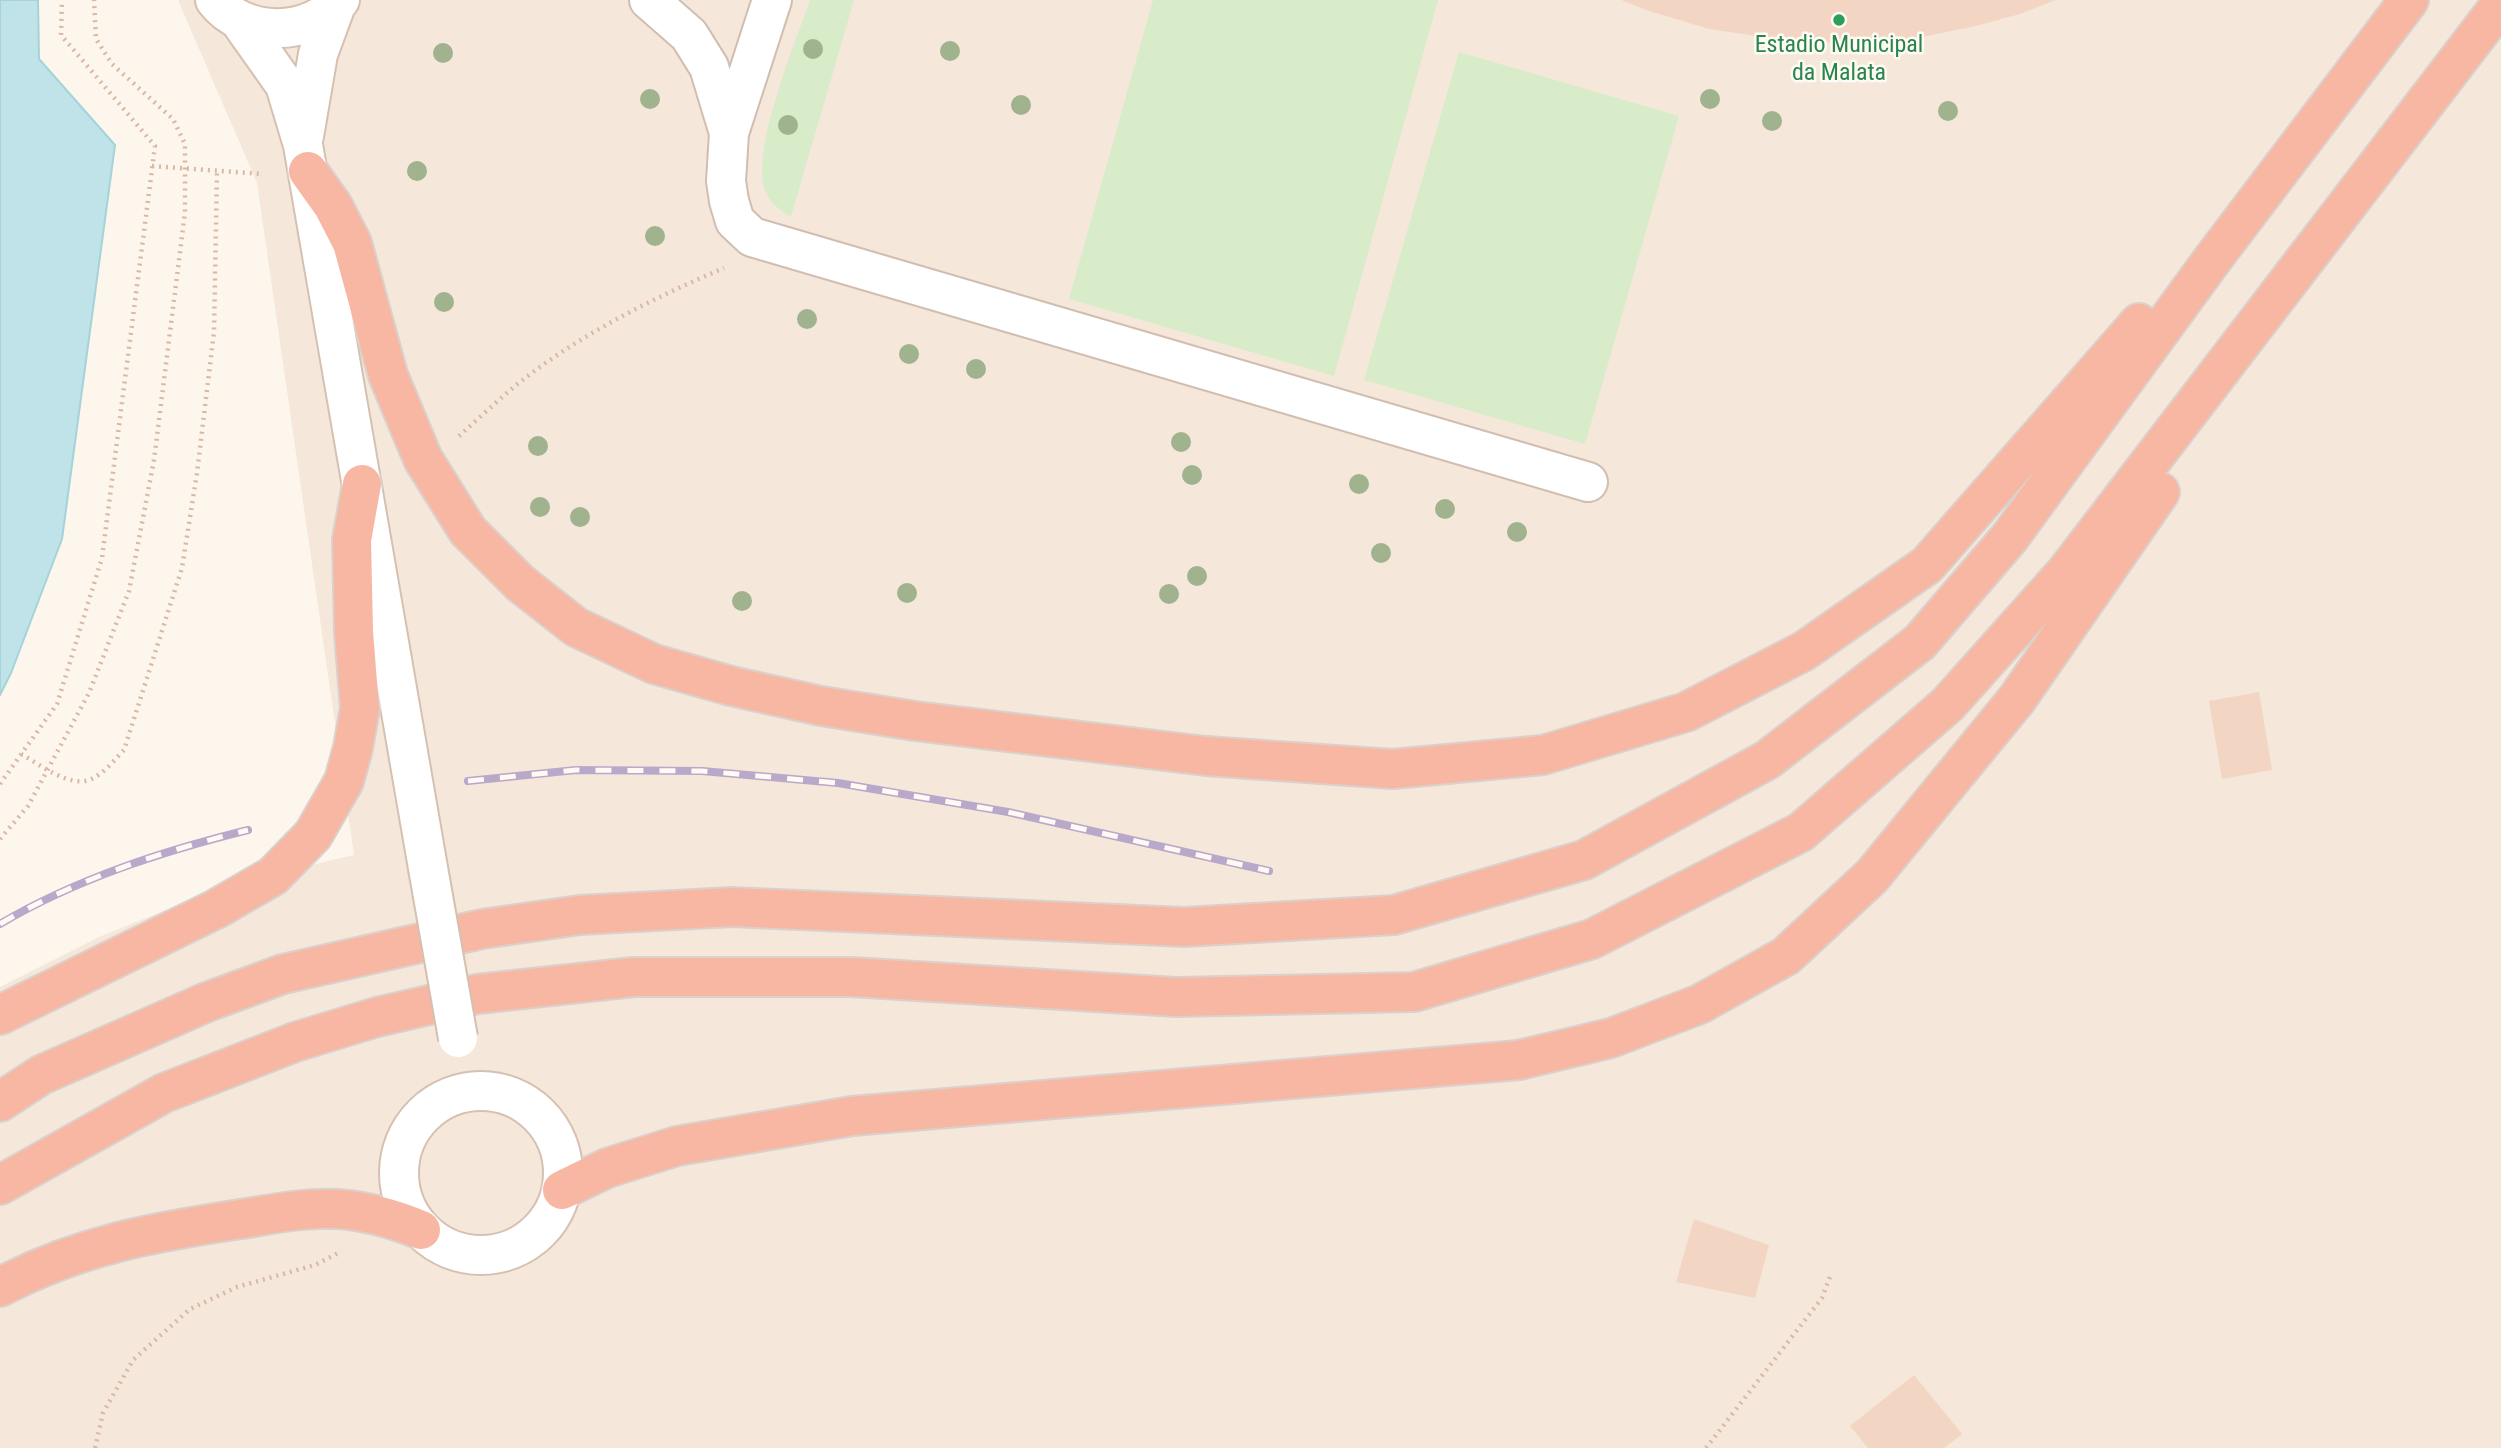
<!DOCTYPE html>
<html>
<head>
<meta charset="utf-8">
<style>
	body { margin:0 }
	canvas { display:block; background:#fdf6ec }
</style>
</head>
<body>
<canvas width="2501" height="1448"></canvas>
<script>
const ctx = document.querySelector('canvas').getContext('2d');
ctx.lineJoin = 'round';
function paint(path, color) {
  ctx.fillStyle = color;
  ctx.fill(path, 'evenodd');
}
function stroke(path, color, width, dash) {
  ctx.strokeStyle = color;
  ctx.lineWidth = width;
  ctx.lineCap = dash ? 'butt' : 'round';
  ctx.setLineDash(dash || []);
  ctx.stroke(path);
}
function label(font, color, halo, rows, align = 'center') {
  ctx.font = font + ' "Roboto Condensed",sans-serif';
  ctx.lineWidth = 5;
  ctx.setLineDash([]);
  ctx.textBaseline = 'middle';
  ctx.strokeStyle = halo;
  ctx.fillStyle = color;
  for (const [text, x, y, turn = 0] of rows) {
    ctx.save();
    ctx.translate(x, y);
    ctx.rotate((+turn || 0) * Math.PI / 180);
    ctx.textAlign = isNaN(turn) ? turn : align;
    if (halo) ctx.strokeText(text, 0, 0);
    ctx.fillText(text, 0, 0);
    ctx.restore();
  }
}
const residential = new Path2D(`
	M178,0H2501V1448H0V987L99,937L227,885L354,855L257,183Z`);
const green = new Path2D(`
	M810,0H854L791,217C782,211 772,205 767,195C747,156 796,42 810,0Z
	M1153,0H1438L1334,376L1069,299Z
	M1459,52L1679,116L1585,444L1364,380Z`);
const water = new Path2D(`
	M0,0H38L39,59L115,145L62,539L11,673L0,695Z`);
const building = new Path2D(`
	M1621,0H2056L2020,14L1976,26L1932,35L1895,41L1803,43L1709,29L1649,11Z
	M2259,692L2272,770L2222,779L2209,701Z
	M1694,1219L1769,1245L1755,1298L1676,1282Z
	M1914,1375L1962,1434L1944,1448H1868L1850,1426Z`);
const path = new Path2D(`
	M152,166L262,174
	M459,436C477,420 496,402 515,386C577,336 651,299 724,268
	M21,754C39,764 68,787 89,780C103,775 114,760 124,750L182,568L197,473L214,332L217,171
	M0,784L57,704L102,558L155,146L61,35L62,0
	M0,839L28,806L89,693L129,591L154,460L185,212V144L173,119L112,64L96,39L94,0
	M95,1448L103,1413L133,1360L190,1309L237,1287L315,1265L340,1252
	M1706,1448L1822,1298L1830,1277`);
const street = new Path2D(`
	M649,0L689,35L709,67L729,133
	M772,0L729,133L726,181L729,201L735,221L752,237L1588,482`);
const secondary = new Path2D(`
	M215,0C244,38 311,37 340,0
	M239,20L285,85L303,145L428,868
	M304,136L318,54L336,5
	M399 1173a82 82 0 1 1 164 0a82 82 0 1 1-164 0Z`);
const highway = new Path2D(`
	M308,171L333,206L352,243L388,375L423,459L468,531L520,583L576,627L654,664L731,686L821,706L915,721L1206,756L1393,769L1543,755L1686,712L1804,651L1927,565L2139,323
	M0,1015L216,909L273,876L313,835L344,781L353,748L360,708L354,632L352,540L362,484
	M0,1102L41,1075L207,1002L283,974L482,929L580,915L732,907L1184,927L1394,915L1584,860L1767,760L1920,642L2010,537L2212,260L2409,0
	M0,1185L164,1093L295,1042L377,1017L477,994L634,977H851L1176,997L1414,992L1592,939L1801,832L1948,704L2066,572L2501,4
	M562,1190L607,1168L677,1146L852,1116L1519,1060L1611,1038L1700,1004L1786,956L1872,876L2017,699L2160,492
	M0,1287C80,1245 154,1232 241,1219C272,1214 306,1207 338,1209C366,1211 395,1219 421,1230`);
const rail = new Path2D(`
	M468,781L576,770L702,771L838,783L1008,812L1269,871
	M0,924C76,879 163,851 248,830`);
const secondaryBridge = new Path2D(`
	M428,868L458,1038`);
const trees = [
	[813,49],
	[950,51],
	[443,53],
	[650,99],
	[1710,99],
	[1021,105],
	[1948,111],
	[1772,121],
	[788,125],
	[417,171],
	[655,236],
	[444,302],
	[807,319],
	[909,354],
	[976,369],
	[1181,442],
	[538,446],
	[1192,475],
	[1359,484],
	[540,507],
	[1445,509],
	[580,517],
	[1517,532],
	[1381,553],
	[1197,576],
	[907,593],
	[1169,594],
	[742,601]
];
const markers = [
	[1839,20,7,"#2e9e5b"]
];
const leisureNames = [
	["Estadio Municipal",1839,46],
	["da Malata",1839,74]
];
paint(residential, '#f5e8da');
paint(green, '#d8ecc9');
paint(water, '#bfe3e8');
stroke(water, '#a5d3da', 2);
paint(building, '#f3d5c3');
stroke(street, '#d1beb0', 42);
stroke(secondary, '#d6c0b0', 42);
stroke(highway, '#dad1cd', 42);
stroke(path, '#d9b8a5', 4.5, [2, 5]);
stroke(street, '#fff', 38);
stroke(secondary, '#fff', 38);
stroke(highway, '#f7b7a3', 38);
stroke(rail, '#b9a8c9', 8);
stroke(rail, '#fffaf3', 5, [16]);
stroke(secondaryBridge, '#d6c0b0', 42, []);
stroke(secondaryBridge, '#fff', 38);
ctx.fillStyle = '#a0b28e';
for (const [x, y] of trees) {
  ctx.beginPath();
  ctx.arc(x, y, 10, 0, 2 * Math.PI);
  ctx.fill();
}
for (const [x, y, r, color] of markers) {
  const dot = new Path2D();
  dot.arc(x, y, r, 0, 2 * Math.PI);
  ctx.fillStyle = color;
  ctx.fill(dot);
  stroke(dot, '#fffaf3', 2.5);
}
label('24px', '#27864d', '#fffaf3', leisureNames);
</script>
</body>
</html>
